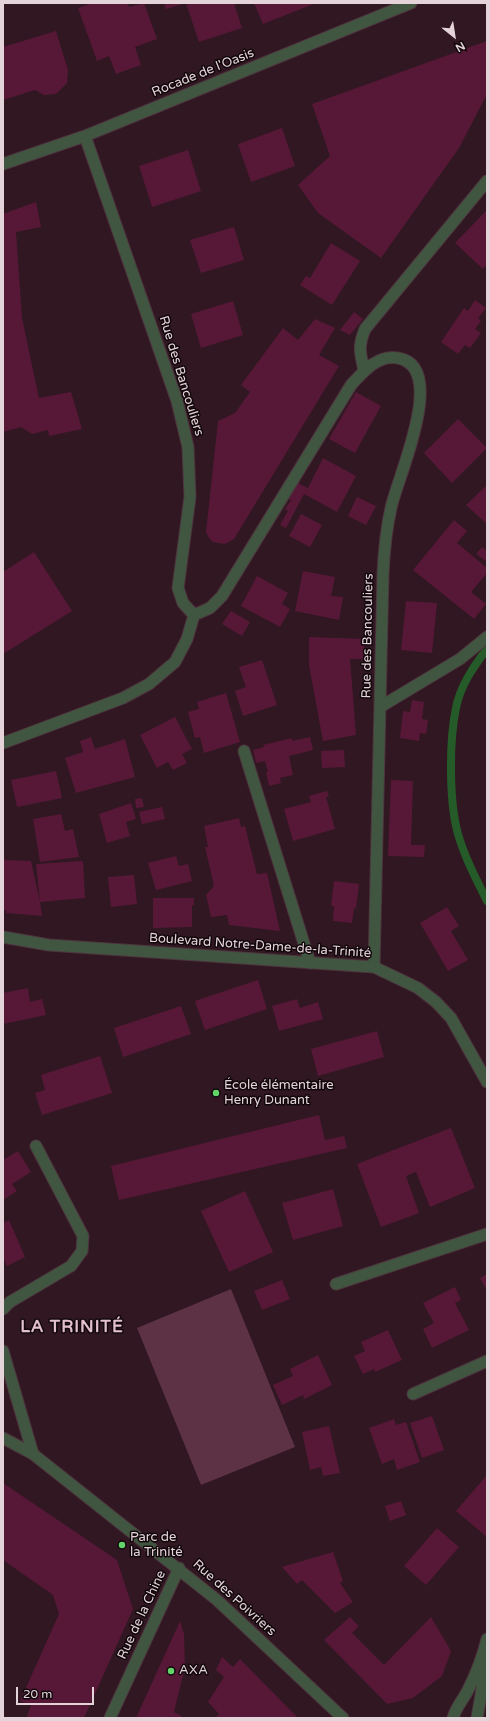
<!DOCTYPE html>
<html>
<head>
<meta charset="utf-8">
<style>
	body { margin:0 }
	#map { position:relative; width:490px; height:1721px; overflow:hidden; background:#301722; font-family:"Varela Round",sans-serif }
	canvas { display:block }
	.frame { position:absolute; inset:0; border:4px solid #e4d3d9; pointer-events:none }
	.north { position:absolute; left:434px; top:16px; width:40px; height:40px; -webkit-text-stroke:3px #11070b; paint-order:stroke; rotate:150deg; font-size:11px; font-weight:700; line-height:16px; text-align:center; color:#e4d3d9 }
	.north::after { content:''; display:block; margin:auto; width:14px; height:18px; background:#e4d3d9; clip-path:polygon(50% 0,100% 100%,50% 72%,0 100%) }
	.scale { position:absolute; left:16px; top:1687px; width:78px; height:18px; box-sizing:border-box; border:2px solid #e4d3d9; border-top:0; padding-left:5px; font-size:12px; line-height:14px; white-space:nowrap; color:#e4d3d9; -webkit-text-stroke:3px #11070b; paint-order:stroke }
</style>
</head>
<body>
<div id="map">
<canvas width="490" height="1721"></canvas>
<div class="frame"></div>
<div class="north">N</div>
<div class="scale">20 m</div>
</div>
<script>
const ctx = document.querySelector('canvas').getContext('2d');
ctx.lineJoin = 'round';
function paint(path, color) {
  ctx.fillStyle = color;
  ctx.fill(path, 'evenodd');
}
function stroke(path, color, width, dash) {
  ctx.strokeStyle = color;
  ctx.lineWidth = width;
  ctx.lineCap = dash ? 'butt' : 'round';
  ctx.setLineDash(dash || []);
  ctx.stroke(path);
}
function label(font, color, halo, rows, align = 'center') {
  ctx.font = font + ' "Varela Round",sans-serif';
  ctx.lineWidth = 3;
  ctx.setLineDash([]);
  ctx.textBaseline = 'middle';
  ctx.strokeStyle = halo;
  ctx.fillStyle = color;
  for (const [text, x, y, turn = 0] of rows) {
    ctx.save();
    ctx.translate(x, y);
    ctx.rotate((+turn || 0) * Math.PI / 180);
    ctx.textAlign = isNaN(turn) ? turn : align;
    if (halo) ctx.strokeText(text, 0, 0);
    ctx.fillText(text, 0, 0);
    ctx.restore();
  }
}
const green = new Path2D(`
	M231,1289L295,1447L201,1485L137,1328Z`);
const stream = new Path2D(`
	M487,649C474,666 460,686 456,708C449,741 449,802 458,834C465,858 476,879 487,901`);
const building = new Path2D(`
	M92,3H128L129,7L144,3L157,39L135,47L141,65L116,74L109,56L97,61L78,8Z
	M164,3H186L166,9Z
	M186,3H234L242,28L199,42Z
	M254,3H316L263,24Z
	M56,31L68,70L67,83L56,94L44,95L35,90L3,100V47Z
	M487,41V94L459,148L381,258L318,213L298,185L330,156L312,104Z
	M282,128L295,166L251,182L238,144Z
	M188,150L201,191L152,207L139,166Z
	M36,202L41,227L16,232L22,318L39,398L71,392L82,429L49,436L48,430L32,434L21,427L3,432V214Z
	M487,210V265L483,269L455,243Z
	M234,227L244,260L201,273L190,240Z
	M331,243L360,261L332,305L300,285L306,276L310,278Z
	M475,300L486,308L478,318L481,321L475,329L481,333L470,348L465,345L458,354L441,342L464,308L468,311Z
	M233,301L243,335L201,348L191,314Z
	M354,312L363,319L350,335L340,330Z
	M315,319L335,328L319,355L339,366L234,539L225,544L213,542L209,538L206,532L218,421L235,413L250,392L241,385L283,328L298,340Z
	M356,392L381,406L355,453L329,439Z
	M458,419L487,448L452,483L424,453Z
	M323,458L356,476L337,512L304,494L286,528L280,525L288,511L285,509L291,500L287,498L296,482L308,488Z
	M487,485V524L466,505Z
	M357,497L376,506L366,525L348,516Z
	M301,514L322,525L310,547L289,536Z
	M454,520L467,531L457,543L487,568V573L471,592L486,604L474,619L413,570Z
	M482,547L487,551L486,561L476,554Z
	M34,552L72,611L3,654V572Z
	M303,571L335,577L331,596L343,597L339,620L295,611Z
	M257,576L288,593L282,604L290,609L280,627L241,606Z
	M406,601L437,603L432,653L401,650Z
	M231,611L250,622L242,636L222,624Z
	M309,637L365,639L363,659H350L356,735L323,741L309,665Z
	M262,660L277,705L243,716L235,691L246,687L239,667Z
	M226,693L240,742L204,753L200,737L195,738L188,712L199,709L197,702Z
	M412,700L424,702L422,719L428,720L426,734L420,733L419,741L400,738L403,711L410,712Z
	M175,717L192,749L182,754L187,763L173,770L168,762L157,768L140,735Z
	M91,737L95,749L125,739L135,777L76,793L65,758L83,752L80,741Z
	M310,737L313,750L289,756L293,775L280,778L281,783L269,786L266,772H268L265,761L256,763L253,750L264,747L263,745L292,738V741Z
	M344,750L345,767L322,768L321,751Z
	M56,771L62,798L17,807L11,780Z
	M391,780L413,781L411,845H425L424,857L388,856Z
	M327,791L329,796L326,797L335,829L293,841L284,809L311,802L309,796Z
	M142,798L144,807L136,808L135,799Z
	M131,803L136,819L126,822L130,836L107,843L99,814Z
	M162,807L165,819L142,824L139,812Z
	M61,814L65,831L73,829L79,857L40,862L33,819Z
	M239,818L241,827L245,826L257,874L267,873L280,931L229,925L227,915L211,917L206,895L214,886L205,847H208L204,826Z
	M3,853L5,860L31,861L40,902L36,864L83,861L85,898L40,902L42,916L6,913V910H3Z
	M176,856L179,866L188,864L192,881L156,890L148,863Z
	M134,875L137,904L111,907L108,877Z
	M334,881L359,884L356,909L354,908L352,923L333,921L334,906H331Z
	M153,898H194V905H192V927L153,928Z
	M447,907L459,926L451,931L468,960L448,971L420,923Z
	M258,980L267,1009L205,1030L195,1001Z
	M28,988L30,1002L42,999L46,1015L3,1024V993Z
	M297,999L300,1008L318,1002L323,1019L279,1031L272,1006Z
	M181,1006L191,1034L123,1057L114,1028Z
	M377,1031L384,1057L318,1076L311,1049Z
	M100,1056L112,1093L42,1115L35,1093L45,1090L41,1075Z
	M319,1115L325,1140L344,1136L347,1148L119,1200L111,1166Z
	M451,1128L475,1188L430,1207L416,1172L406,1176L419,1213L381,1227L357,1164Z
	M18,1151L31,1172L12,1184L17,1191L3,1200V1160Z
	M333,1189L343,1226L293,1240L282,1203Z
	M245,1191L273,1252L229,1272L201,1211Z
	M9,1220L25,1257L7,1266L3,1257V1223Z
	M487,1274V1291L480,1278Z
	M282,1280L290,1299L262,1310L254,1291Z
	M455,1287L461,1300L455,1303L469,1330L432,1348L423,1329L434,1323L423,1303Z
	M388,1330L402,1360L375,1372L374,1369L363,1374L354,1356L365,1351L361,1342Z
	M318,1355L332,1385L304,1399L303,1395L282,1405L273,1385L293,1376L290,1369Z
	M432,1416L444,1450L422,1458L410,1423Z
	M394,1419L396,1425L406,1422L420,1462L397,1470L394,1459L382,1464L369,1428Z
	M329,1426L340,1473L323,1476L321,1467L310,1470L302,1432Z
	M487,1475V1537L456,1511Z
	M3,1483L117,1560L133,1609L84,1718H30L27,1716L31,1705L20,1701L59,1614L53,1595L3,1560Z
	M401,1501L406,1515L390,1521L385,1506Z
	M437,1528L459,1547L426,1585L404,1566Z
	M333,1552L343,1581L340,1583L353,1602L335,1613L302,1580L297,1584L282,1567Z
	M350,1617L359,1626L352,1633L384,1665L431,1617L451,1651L442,1676L413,1698L387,1704L324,1640Z
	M180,1621L184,1634L185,1667L174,1712L185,1718H136Z
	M222,1657L233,1667L240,1659L298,1718H215L219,1714L208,1702L224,1677L216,1670Z`);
const minor = new Path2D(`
	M85,136L177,401L188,447L190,497L178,588L183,603L194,615L210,608L222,596L351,385C363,372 378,354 398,358C449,367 397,478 391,508C386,530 384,552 383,574L374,967
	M3,164L85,136L411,3
	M364,370C360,353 358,346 365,329L487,181
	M380,707L460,659L487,637
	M3,743L123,698L149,684L175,662L187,639L194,615
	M244,751L310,963
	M336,1284L487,1234
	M3,1309L10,1302L71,1266L82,1251L83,1236L36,1146
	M3,1351L33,1454
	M413,1394L487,1361
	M110,1718L179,1568`);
const tertiary = new Path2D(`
	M3,937L49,945L374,967L418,988L436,1002L451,1018L487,1082
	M3,1438L33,1454L217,1600L343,1718
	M453,1718C456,1707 463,1700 468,1690C476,1674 483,1656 487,1639
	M477,1718L482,1689L484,1659`);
const markers = [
	[216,1093,4,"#62d469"],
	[122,1545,4,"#62d469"],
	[171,1671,4,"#62d469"]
];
const streetNames = [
	["Rocade de l'Oasis",203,73,-22],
	["Rue des Bancouliers",181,376,73],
	["Rue des Bancouliers",368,636,-89],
	["Boulevard Notre-Dame-de-la-Trinité",260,946,4],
	["Rue des Poivriers",234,1598,42],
	["Rue de la Chine",142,1615,-65]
];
const poiNames = [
	["École élémentaire",224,1086],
	["Henry Dunant",224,1101],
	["Parc de",130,1538],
	["la Trinité",130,1553],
	["AXA",179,1671]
];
const districtNames = [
	["LA TRINITÉ",72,1328]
];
paint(green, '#5c3244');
stroke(stream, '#255b28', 8);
paint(building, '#571837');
stroke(minor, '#4d353f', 13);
stroke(tertiary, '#4d353f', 13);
stroke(minor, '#415640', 11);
stroke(tertiary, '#415640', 11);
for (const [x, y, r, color] of markers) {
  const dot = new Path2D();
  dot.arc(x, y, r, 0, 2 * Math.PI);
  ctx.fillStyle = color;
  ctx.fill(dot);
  stroke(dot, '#11070b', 1.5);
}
label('13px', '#e4d3d9', '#11070b', streetNames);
label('13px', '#e4d3d9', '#11070b', poiNames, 'left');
ctx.letterSpacing = '1px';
label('bold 17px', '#e1bfcc', '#11070b', districtNames);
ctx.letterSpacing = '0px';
</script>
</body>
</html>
